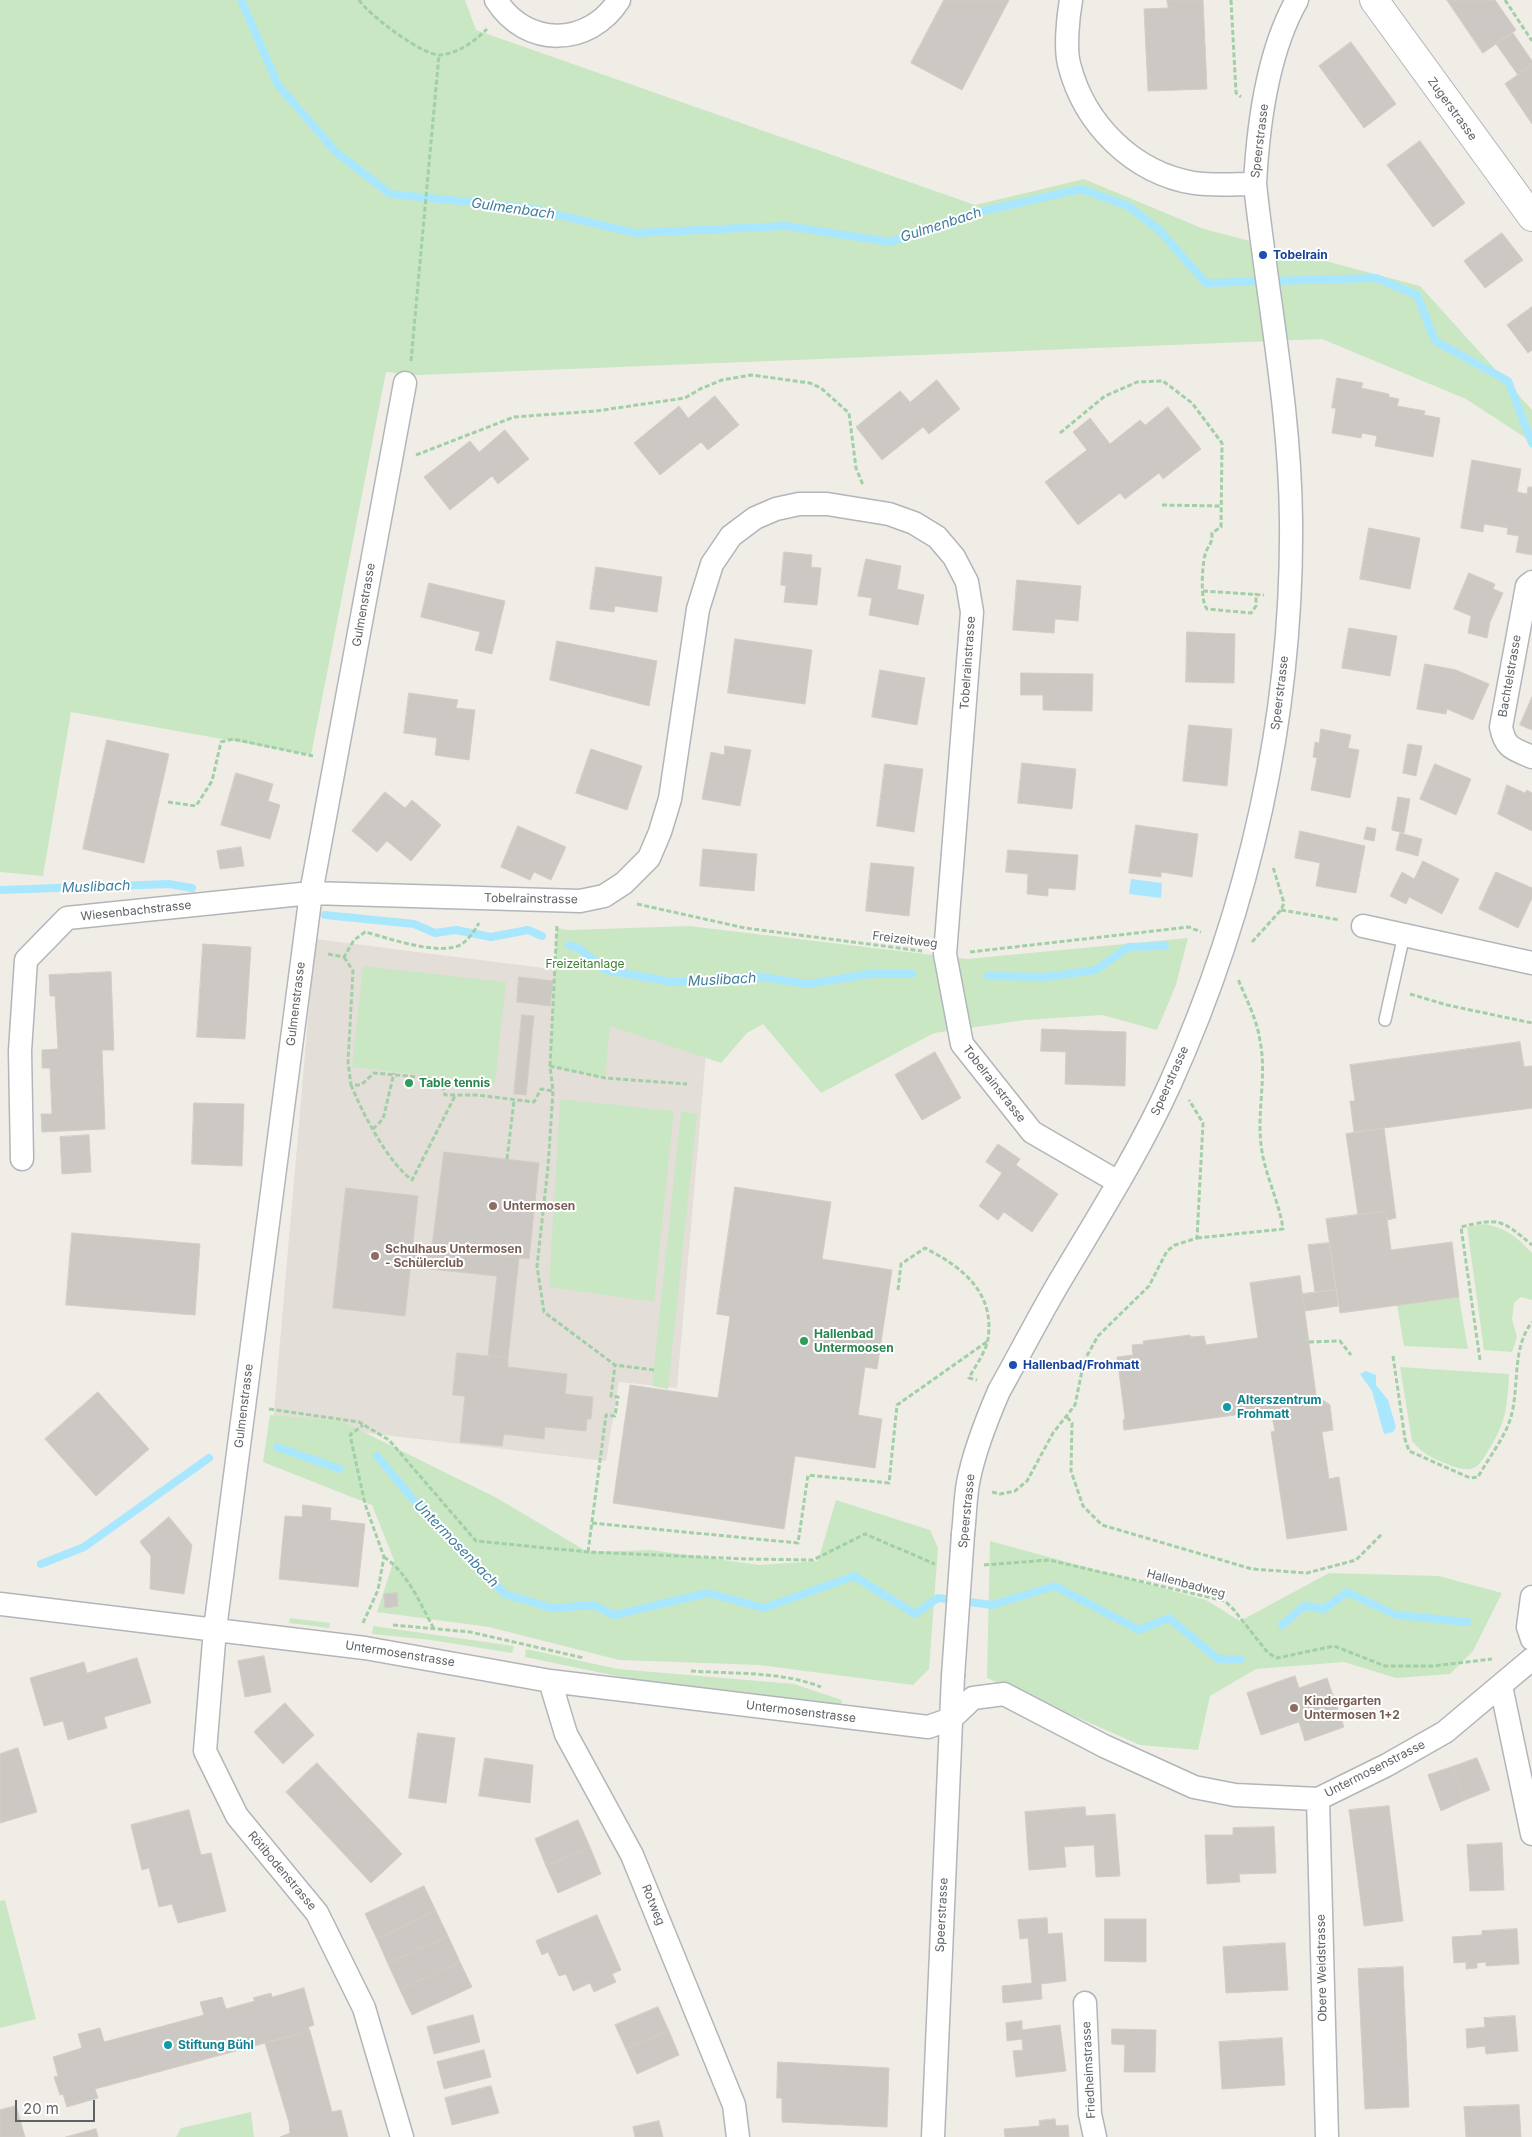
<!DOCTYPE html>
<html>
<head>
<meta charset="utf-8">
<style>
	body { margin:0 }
	#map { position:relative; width:1532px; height:2137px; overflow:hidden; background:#f0ede7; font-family:Inter,sans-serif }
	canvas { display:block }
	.scale { position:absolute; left:15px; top:2100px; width:80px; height:22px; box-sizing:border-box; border:2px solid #5e6367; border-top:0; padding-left:6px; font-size:15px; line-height:18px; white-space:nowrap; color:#5e6367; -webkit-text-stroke:4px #fff; paint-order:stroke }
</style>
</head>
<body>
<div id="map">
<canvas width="1532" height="2137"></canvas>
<div class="scale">20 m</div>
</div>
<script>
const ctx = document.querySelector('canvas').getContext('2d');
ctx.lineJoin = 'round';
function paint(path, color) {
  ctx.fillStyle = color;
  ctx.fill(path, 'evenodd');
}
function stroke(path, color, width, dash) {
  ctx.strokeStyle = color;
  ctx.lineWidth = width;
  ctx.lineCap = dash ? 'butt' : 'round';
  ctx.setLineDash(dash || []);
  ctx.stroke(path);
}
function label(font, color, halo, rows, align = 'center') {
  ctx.font = font + ' Inter,sans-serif';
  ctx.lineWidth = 4;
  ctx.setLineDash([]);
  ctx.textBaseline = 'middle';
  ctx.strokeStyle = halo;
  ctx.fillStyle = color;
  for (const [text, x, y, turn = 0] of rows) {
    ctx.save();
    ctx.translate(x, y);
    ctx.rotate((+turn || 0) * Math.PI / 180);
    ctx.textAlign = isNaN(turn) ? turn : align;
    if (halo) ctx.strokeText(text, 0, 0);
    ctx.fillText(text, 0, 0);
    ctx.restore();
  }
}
const education = new Path2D(`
	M315,939L575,972L708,1031L677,1388L619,1382L606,1461L273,1422Z`);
const green = new Path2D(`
	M0,0H465L476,30L975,205L1084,179L1204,229L1420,286L1532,410V442L1466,399L1322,339L419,375L386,372L311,755L71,712L43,876L0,872Z
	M689,926L967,959L1188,938L1176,985L1157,1030L1102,1015L1025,1020L934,1033L821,1093L763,1024L747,1033L721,1063L610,1026L605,1078L550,1066L557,928L568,930Z
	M363,966L506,982L495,1083L352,1067Z
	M560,1099L674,1111L654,1302L549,1287Z
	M681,1111L697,1114L668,1389L652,1386Z
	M1485,1224C1506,1228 1517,1237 1532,1253V1300L1521,1297L1514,1303L1512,1319L1517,1337L1512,1352L1484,1350L1467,1227Z
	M1459,1297L1468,1349L1404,1346L1397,1305Z
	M1400,1367L1509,1374C1507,1410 1506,1423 1486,1454C1482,1461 1478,1468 1470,1469C1462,1470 1454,1467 1447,1464C1433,1459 1422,1453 1412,1441Z
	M270,1415L341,1421L495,1497L588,1552L651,1550L759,1565L818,1561L836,1500L930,1530L938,1548L929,1669L913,1685L759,1665L619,1660L489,1627L377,1612L394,1560L372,1505L263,1462Z
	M990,1541L1206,1600L1240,1621L1329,1573L1439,1576L1502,1593L1473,1651L1450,1674L1396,1678L1344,1662L1256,1669L1210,1696L1198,1750L1140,1745L987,1678Z
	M290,1618L330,1623L329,1628L289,1623Z
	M373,1626L514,1646L512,1653L431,1640L372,1634Z
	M526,1649L618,1669L794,1684L842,1700L841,1706L694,1689L631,1679L525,1657Z
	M5,1900L36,2019L0,2028V1901Z
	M251,2112L254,2137H176L181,2128Z`);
const water = new Path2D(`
	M1131,879L1162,883L1161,898L1129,894Z
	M1366,1371L1376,1375V1385L1388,1400L1396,1427L1393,1432L1384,1434L1372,1391L1360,1374Z`);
const stream = new Path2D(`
	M241,0L278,85L336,152L390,194L529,208L635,233L786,226L890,242L979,212L1081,189L1128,206L1158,229L1206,283L1376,278L1417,295L1435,341L1508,381L1532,443
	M0,890L169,884L192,888
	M325,915L414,924L435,933L456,930L491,937L528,930L542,936
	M569,945L580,949L605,970L672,982L717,981L755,976L808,984L869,974H912
	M988,976L1046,977L1096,970L1128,947L1165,946
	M277,1447L340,1469
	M377,1456L427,1516L505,1594L552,1608L594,1605L614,1615L708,1593L764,1608L854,1576L915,1614L938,1598L992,1605L1055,1586L1139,1630L1169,1618L1218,1659H1241
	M41,1564L84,1547L209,1458
	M1282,1625L1304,1606L1324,1609L1347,1592L1396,1615L1467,1622`);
const building = new Path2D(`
	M944,0H1009L962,90L911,63Z
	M1167,0H1203L1207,89L1148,91L1144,9L1168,8Z
	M1447,0H1495L1516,30L1483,53Z
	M1513,33L1532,61V65L1518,75L1496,44Z
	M1351,42L1396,104L1364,128L1319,66Z
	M1532,65V124L1505,84Z
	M1420,141L1465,203L1433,227L1387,165Z
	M1502,233L1523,260L1485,288L1464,261Z
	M1532,307V350L1528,353L1507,325Z
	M1337,378L1363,383L1361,388L1389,394V397L1399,399L1397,406L1425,411L1424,415L1440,418L1433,457L1375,446L1377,436L1362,433L1361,438L1332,433L1336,408H1332Z
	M937,380L960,409L929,434L923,427L882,460L856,427L900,391L910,402Z
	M715,396L739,425L708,450L701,442L660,475L634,443L679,406L688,418Z
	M1168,407L1201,449L1163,479L1159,473L1125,499L1120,493L1078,525L1045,482L1087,450L1073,432L1090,418L1110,444L1140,420L1145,425Z
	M505,430L529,459L498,484L492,476L450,510L424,477L470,441L479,452Z
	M1472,460L1521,469L1517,492L1527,494L1528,487H1532V555L1516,552L1519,536L1507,534L1508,528L1484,524L1483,532L1461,528Z
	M1369,528L1420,538L1410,589L1360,579Z
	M784,552L812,555L811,567L821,568L817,605L784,602L786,586L781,585Z
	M866,559L901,566L897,589L924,595L918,625L869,615L872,598L858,596Z
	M596,567L662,577L657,612L615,606L614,612L590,609Z
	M1469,573L1495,584L1493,589L1503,593L1490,622L1487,638L1468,633L1471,616L1454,609Z
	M1017,580L1081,586L1078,621L1055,619L1054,633L1013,630Z
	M429,583L505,601L492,654L475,650L480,632L421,617Z
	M1349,628L1397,636L1390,676L1342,668Z
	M1187,632L1235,634L1234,683L1186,682Z
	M735,639L812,650L805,704L728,693Z
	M557,641L657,661L649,706L550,680Z
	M1425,664L1456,670L1489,684L1473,720L1447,709L1446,714L1417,709Z
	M880,670L925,678L917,725L872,717Z
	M1021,673L1093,674L1092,711L1043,710V695H1021Z
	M409,693L458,700L456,708L475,710L469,760L435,755L437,738L404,733Z
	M1532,697V730L1520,725Z
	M1189,725L1232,729L1227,786L1183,781Z
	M1321,729L1351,735L1348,748L1359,750L1350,798L1311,790L1317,758L1313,757L1315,742L1319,743Z
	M107,740L169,754L144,863L83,849Z
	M1408,744L1422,746L1416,776L1403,773Z
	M725,746L751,750L740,806L702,799L711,752L724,755Z
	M591,749L642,766L627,810L576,793Z
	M1022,763L1076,769L1072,809L1018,803Z
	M885,764L923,769L914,832L877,826Z
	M1435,764L1471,779L1456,815L1420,799Z
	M236,773L273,784L268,801L280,805L270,839L221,825Z
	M1507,785L1525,793L1527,790L1532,793V831L1498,814Z
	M385,792L405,808L412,800L441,825L411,861L387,841L377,852L352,831Z
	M1398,797L1410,799L1404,833L1392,830Z
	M1136,825L1198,834L1192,877L1161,872V877L1129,873Z
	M518,826L566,847L551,880L534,872L530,880L501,867Z
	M1367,827L1376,829L1374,841L1364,839Z
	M1300,831L1365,846L1356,893L1316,886L1320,863L1295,858Z
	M1400,833L1422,839L1418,856L1396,850Z
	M241,847L244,866L220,869L217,851Z
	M703,849L757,854L754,891L700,886Z
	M1008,850L1078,855L1075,890L1048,888V896L1027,894L1028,874L1006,872Z
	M1423,861L1459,879L1442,914L1409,897L1406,904L1390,896L1402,872L1414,879Z
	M871,863L914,867L909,916L866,911Z
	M1496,872L1532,888V898L1518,928L1479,909Z
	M203,944L251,947L245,1039L197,1037Z
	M111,972L114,1050H102L105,1129L42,1132L41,1114H52L50,1068H42V1050L58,1049L55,996H50L49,975Z
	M519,977L553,981L550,1006L517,1002Z
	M522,1015L534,1016L526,1095L514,1094Z
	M1042,1029L1126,1032L1125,1086L1065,1084L1066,1052L1041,1051Z
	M1520,1042L1524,1067L1532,1066V1108L1354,1132L1350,1101H1355L1350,1065Z
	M935,1052L961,1098L922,1120L895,1075Z
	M194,1103L244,1104L242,1166L192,1164Z
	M1384,1128L1396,1218L1387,1220L1386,1211L1358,1215L1346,1134Z
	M89,1135L91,1172L62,1174L60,1137Z
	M998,1144L1020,1159L1016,1165L1058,1194L1032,1232L1004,1212L998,1220L979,1206L1002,1173L986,1162Z
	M444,1152L539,1163L529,1259L432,1248Z
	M735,1187L831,1202L822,1259L892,1270L877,1369L865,1367L858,1415L882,1419L875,1468L795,1456L784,1529L613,1503L630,1385L718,1398L730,1316L717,1314Z
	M346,1188L418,1196L405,1316L333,1308Z
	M1386,1211L1391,1250L1452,1242L1459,1297L1340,1313L1326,1219Z
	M72,1233L200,1244L195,1315L66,1305Z
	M1329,1243L1336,1290L1315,1292L1308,1245Z
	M413,1245L519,1258L508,1358L488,1356L497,1276L410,1267Z
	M1300,1276L1316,1395L1330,1405L1333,1430L1322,1432L1329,1479L1339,1477L1347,1530L1287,1539L1271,1432L1275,1431L1273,1421L1257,1409L1250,1410V1413L1124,1430L1123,1421L1125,1418L1117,1357L1133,1355L1132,1345L1144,1344L1143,1341L1190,1335L1191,1337L1204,1336L1206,1345L1258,1338L1250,1283Z
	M1336,1290L1338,1306L1305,1311L1302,1294Z
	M457,1353L508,1358V1367L567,1374L565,1394L593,1397L591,1419H587L586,1431L545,1427L544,1439L504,1434L502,1446L460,1442L465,1396L453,1395Z
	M98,1392L149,1449L96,1496L45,1439Z
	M303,1505L331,1508L330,1520L365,1524L358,1587L279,1579L285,1516L302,1517Z
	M169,1517L192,1545L184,1594L150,1589L151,1556L140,1542Z
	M397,1593L398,1606L385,1608L384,1594Z
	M264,1656L271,1692L245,1697L238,1661Z
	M137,1658L151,1703L104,1717L107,1728L68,1740L63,1721L44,1726L30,1678L84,1662L87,1673Z
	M1295,1676L1299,1688L1327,1678L1344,1727L1305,1741L1299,1722L1261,1735L1247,1693Z
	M285,1703L314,1735L283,1764L254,1732Z
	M418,1733L455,1738L446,1803L409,1798Z
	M18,1748L37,1812L0,1823V1754Z
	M485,1758L533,1765L530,1803L479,1796Z
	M1477,1758L1490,1790L1465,1800L1452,1767Z
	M317,1763L402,1854L371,1883L286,1792Z
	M1452,1767L1465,1800L1441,1811L1428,1775Z
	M1389,1806L1403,1921L1364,1926L1349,1810Z
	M1085,1807L1086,1816L1115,1814L1120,1876L1096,1877L1094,1845L1064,1847L1066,1867L1029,1870L1025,1812Z
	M189,1810L201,1855L211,1853L226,1911L178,1923L172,1904L159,1907L149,1868L142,1870L131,1825Z
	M578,1820L590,1847L546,1866L535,1839Z
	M1274,1827L1276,1873L1239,1874L1240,1882L1207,1884L1205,1835H1233V1828Z
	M1502,1843L1504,1890L1470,1891L1467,1845Z
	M590,1847L601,1874L558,1893L546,1866Z
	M424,1886L436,1911L377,1939L365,1914Z
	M436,1911L448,1936L388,1964L377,1939Z
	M597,1915L621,1970L612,1974L616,1982L594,1992L590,1983L573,1991L566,1974L559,1976L548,1952L542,1955L536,1941Z
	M1047,1918L1048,1934L1062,1933L1066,1981L1041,1984L1042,1999L1003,2003L1002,1986L1032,1983L1028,1938L1020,1939L1018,1920Z
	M1105,1919H1146V1962L1105,1961Z
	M1517,1929L1519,1964L1486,1966V1962L1477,1963V1968L1466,1969V1962L1454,1963L1452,1937L1482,1935V1931Z
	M448,1936L460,1962L400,1990L388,1964Z
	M1285,1943L1288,1990L1226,1993L1223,1947Z
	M460,1962L472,1987L412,2015L400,1990Z
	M1403,1967L1409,2107L1365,2109L1358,1969Z
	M304,1988L314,2025L308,2027L310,2031L95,2089L98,2098L67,2107L63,2094L60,2095L54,2077L58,2076L53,2057L82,2048L78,2034L100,2028L104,2042L204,2015L200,2002L222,1997L226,2009L255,2001L253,1998L271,1993L272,1997Z
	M658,2007L669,2031L626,2049L615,2025Z
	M473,2015L480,2042L434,2054L427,2027Z
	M1515,2016L1518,2051L1486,2054L1485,2046L1467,2048L1466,2029L1485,2027L1484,2018Z
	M1022,2021V2030L1060,2025L1066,2071L1016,2077L1013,2051L1023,2050L1022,2039L1007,2041L1006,2023Z
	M1112,2029L1156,2030L1155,2072H1124L1125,2045L1112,2044Z
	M310,2031L332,2112L341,2110L348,2137H280L290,2133L289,2123L265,2043Z
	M669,2031L679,2055L637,2074L626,2049Z
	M1282,2038L1285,2085L1222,2089L1219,2042Z
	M484,2050L491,2077L444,2089L437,2062Z
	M778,2062L889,2068L887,2127L782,2122V2098H777Z
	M491,2086L499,2113L452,2125L445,2098Z
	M1519,2105L1521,2137H1466L1464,2107Z
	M16,2106L25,2137H0V2110Z
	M1055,2119L1056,2126L1068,2125L1069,2137H1005L1004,2129L1040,2126L1039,2121Z
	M659,2121L663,2137H635L633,2127Z
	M96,2129L98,2137H66Z`);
const path = new Path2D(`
	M359,0C369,15 424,57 441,55C460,52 474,42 487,29
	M1231,0L1236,93L1241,97
	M1505,0L1532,41
	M411,361L439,55
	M1060,433L1105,396L1137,382L1163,381L1192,403L1222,443L1221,527L1212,533C1212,547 1208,544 1205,555C1202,566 1200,601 1207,609L1251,613L1256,606V593
	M416,455L514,417L596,411L685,398L700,389L722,380L751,375L810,383L821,388L849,413L856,468L863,485
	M1162,505L1221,506
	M1203,591L1264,595
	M168,802L196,806L212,781L221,742L233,739L313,756
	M637,904L745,928L922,951
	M1281,910L1340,920
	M1252,942L1281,910L1284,903L1273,867
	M970,952L1189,927L1201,932
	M328,954L344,957L354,940L365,932C389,938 440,957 462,944C469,939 475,930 479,923
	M344,957L353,971L348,1062L351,1085H361L374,1073L441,1079L445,1095H477L534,1102L541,1089L553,1091
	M1410,994L1447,1005L1532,1023
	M550,1066L557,924
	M351,1085C363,1114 387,1161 412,1180L455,1096
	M373,1129L383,1119L394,1073
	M507,1159L514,1101
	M1197,1238L1283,1229C1279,1200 1264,1174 1261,1144C1257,1110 1267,1075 1260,1041C1257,1019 1246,999 1238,979
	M898,1290L901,1264L925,1248C962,1267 995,1292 988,1339C986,1352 975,1366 969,1378L977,1380
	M1309,1342L1340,1341L1351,1355
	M1393,1356L1405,1439L1409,1451L1470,1478L1478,1477C1488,1459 1502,1441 1509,1423C1521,1390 1510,1351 1532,1322
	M1480,1360L1461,1227C1500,1217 1502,1220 1532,1245
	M654,1370L615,1365L544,1312L537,1266L548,1167L553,1091L550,1066L605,1078L687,1084
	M269,1409L359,1422L389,1440L476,1541L588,1552L746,1559L813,1560L865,1534L935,1564
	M1067,1417L1072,1423L1071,1471L1083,1506L1102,1525L1252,1569L1307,1573L1356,1560L1383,1533
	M992,1492L1000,1494L1015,1491L1027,1481L1053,1433L1075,1405L1084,1361L1098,1336L1149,1286L1167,1251L1175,1245L1197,1238L1203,1123L1189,1100
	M592,1523L798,1543L808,1475L889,1483L897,1405L988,1341
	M588,1552L606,1415L615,1416L618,1397L611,1396L615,1365
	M384,1557C408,1573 421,1605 434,1629
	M984,1565L1049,1560L1225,1601L1234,1610L1268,1653L1277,1658L1334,1646L1385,1666H1433L1492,1659
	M363,1623L378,1590L384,1557L365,1504L350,1435L363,1425
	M393,1625L470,1632L584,1658
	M691,1671C733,1674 781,1671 821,1687`);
const service = new Path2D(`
	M1385,1020L1404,935`);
const minor = new Path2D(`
	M496,0C526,48 589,47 619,0
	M1071,0C1068,17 1065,48 1069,64C1084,124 1133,173 1194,183C1214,186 1235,184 1255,184
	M1532,582L1527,586L1501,727C1505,748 1513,749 1532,757
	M1363,926L1532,963
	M22,1159L20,1051L26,960L67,918L311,893L580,901L604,896L624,883L649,858L660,832L670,799L698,609L712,564L731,536L755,518L776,509L799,504H827L889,514L914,523L937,537L954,557L967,582L972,612L945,954L962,1044L1032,1132L1118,1182
	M963,1534C965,1517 965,1500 968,1483C974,1451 986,1421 999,1391C1021,1352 1041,1312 1064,1274C1101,1212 1140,1150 1170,1084C1250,907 1293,714 1291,520C1290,407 1267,296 1255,184C1258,126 1268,51 1297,0
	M1532,1597L1528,1627L1532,1639
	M0,1604L365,1648L550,1681L928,1727L951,1719L973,1698L1004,1694L1104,1746L1194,1787L1235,1795L1318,1799L1387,1765L1445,1732L1532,1659
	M550,1681L566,1734L632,1855L734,2105L738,2137
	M1501,1686L1532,1834
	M1318,1799L1327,2137
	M1085,2003L1090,2114L1095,2137
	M402,2137L364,2008L317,1913L237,1816L205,1751L215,1629L311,893L405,383
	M933,2137L953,1676`);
const secondary = new Path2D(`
	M1374,0L1532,217`);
const minorBridge = new Path2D(`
	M953,1676L963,1534`);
const markers = [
	[1263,255,5,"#1a4fb4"],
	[409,1083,5,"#2e9e5b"],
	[493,1206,5,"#8d6e63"],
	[375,1256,5,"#8d6e63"],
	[804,1341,5,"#2e9e5b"],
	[1013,1365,5,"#1a4fb4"],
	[1227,1407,5,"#0f9aa8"],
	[1294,1708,5,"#8d6e63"],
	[168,2045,5,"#0f9aa8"]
];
const streetNames = [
	["Zugerstrasse",1452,109,54],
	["Speerstrasse",1260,141,-83],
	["Gulmenstrasse",364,605,-80],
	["Tobelrainstrasse",968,663,-86],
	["Bachtelstrasse",1510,676,-80],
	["Speerstrasse",1280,693,-83],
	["Tobelrainstrasse",531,899,1],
	["Wiesenbachstrasse",136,911,-6],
	["Freizeitweg",905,940,7],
	["Gulmenstrasse",296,1004,-83],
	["Speerstrasse",1170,1081,-66],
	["Tobelrainstrasse",994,1084,52],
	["Gulmenstrasse",244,1406,-83],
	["Speerstrasse",967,1511,-84],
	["Hallenbadweg",1186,1584,15],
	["Untermosenstrasse",400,1654,9],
	["Untermosenstrasse",801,1712,7],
	["Untermosenstrasse",1375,1769,-27],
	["Rötibodenstrasse",282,1871,50],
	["Rotweg",653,1905,68],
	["Speerstrasse",942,1915,-87],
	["Obere Weidstrasse",1322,1968,-91],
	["Friedheimstrasse",1089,2070,-93]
];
const transitNames = [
	["Tobelrain",1273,255],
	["Hallenbad/Frohmatt",1023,1365]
];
const parkNames = [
	["Freizeitanlage",585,964]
];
const leisureNames = [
	["Table tennis",419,1083],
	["Hallenbad",814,1334],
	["Untermoosen",814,1348]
];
const educationNames = [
	["Untermosen",503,1206],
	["Schulhaus Untermosen",385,1249],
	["- Schülerclub",385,1263],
	["Kindergarten",1304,1701],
	["Untermosen 1+2",1304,1715]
];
const cultureNames = [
	["Alterszentrum",1237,1400],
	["Frohmatt",1237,1414],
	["Stiftung Bühl",178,2045]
];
const waterNames = [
	["Gulmenbach",513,209,8],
	["Gulmenbach",941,225,-18],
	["Muslibach",96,887,-2],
	["Muslibach",722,980,-3],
	["Untermosenbach",456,1544,46]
];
paint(education, '#e3ded8');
paint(green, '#cae7c4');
paint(water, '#a9e7fe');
stroke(stream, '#a9e7fe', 8);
paint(building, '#ccc8c4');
stroke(building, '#d5cdc5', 1);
stroke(service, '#b2b5b9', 14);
stroke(minor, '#b2b5b9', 25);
stroke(secondary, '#b3b7bb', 30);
stroke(path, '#a1d0a6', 3, [5, 2.5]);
stroke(service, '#fff', 11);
stroke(minor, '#fff', 22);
stroke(secondary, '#fff', 28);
stroke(minorBridge, '#b2b5b9', 25, []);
stroke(minorBridge, '#fff', 22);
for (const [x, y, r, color] of markers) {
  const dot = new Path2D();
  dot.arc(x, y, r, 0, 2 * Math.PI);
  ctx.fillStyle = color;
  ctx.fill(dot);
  stroke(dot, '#fff', 2);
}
label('12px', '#5e6367', '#fff', streetNames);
label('bold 12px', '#164399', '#fff', transitNames, 'left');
label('12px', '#3d8034', '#fff', parkNames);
label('bold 12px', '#27864d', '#fff', leisureNames, 'left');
label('bold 12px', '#785e54', '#fff', educationNames, 'left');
label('bold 12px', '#0d838f', '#fff', cultureNames, 'left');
label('italic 14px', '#3f7d9f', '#fff', waterNames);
</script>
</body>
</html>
